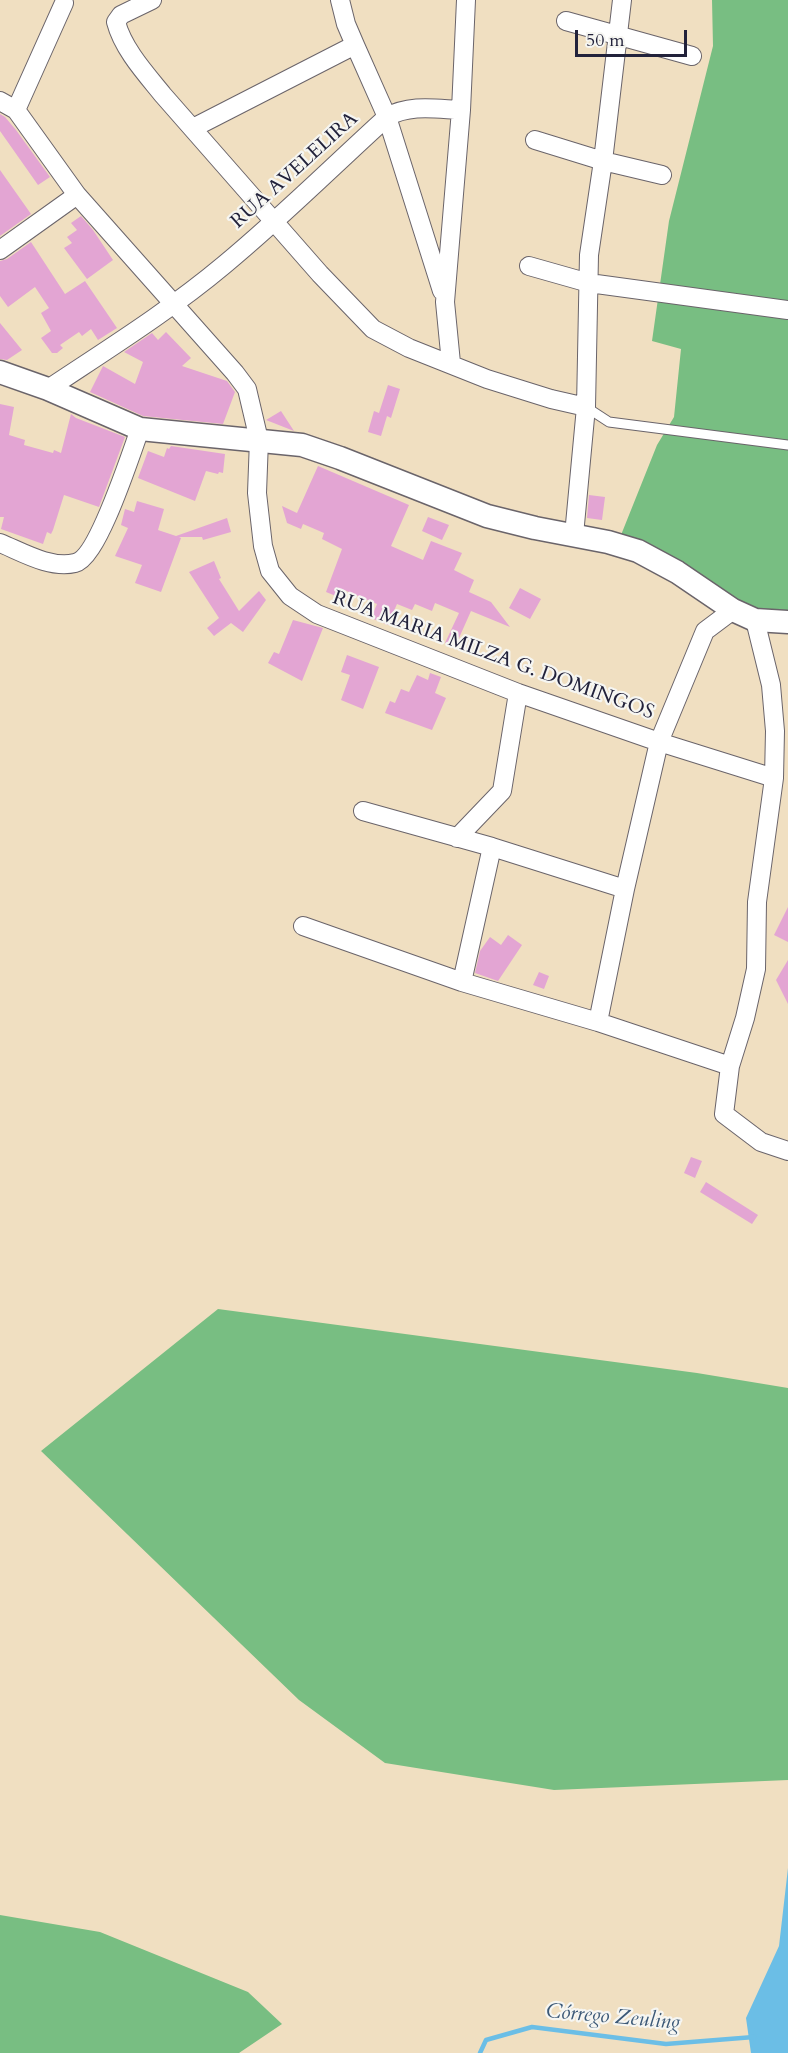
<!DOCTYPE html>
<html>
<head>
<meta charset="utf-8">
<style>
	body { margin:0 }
	#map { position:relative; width:788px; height:2053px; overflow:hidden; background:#f0dfc1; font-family:Cardo,serif }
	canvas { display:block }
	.scale { position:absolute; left:575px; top:30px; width:112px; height:27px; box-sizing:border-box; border:3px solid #22223b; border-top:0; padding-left:8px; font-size:18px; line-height:21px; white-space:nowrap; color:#22223b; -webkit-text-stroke:4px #f6f6f2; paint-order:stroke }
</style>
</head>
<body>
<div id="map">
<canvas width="788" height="2053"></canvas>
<div class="scale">50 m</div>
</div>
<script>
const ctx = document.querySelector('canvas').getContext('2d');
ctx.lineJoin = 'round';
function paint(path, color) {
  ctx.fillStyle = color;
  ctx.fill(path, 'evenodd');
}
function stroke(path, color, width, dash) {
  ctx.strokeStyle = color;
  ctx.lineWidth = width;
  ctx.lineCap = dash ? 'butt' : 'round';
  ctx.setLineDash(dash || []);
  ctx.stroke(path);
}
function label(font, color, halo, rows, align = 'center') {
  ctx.font = font + ' Cardo,serif';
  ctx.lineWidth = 4.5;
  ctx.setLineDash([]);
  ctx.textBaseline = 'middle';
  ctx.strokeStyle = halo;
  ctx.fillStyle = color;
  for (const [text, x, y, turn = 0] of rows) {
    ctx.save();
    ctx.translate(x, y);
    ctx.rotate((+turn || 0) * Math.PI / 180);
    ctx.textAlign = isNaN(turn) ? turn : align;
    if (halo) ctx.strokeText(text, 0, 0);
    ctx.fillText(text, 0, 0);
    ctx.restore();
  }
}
const forest = new Path2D(`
	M712,0H788V615L735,608L621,535L657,445L674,417L681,349L652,341L669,221L713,46Z
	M218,1309L697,1373L788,1388V1780L554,1790L385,1763L299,1700L41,1451Z
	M0,1915L100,1932L248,1992L282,2024L239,2053H0Z`);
const water = new Path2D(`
	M788,1868V2053H751L746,2018L779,1946Z`);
const stream = new Path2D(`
	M480,2053L486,2040L532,2027L666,2044L754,2037`);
const building = new Path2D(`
	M0,114L5,117L16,130L50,177L38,185L0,131Z
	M0,170L31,214L0,236Z
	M81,216L93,230L113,260L87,279L64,248L72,243L67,237L77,230L71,223Z
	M31,242L65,294L85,281L117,328L98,340L91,329L82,336L79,332L60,345L63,348L57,353H52L41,338L51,331L41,313L49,308L35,287L8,307L0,296V261L7,259Z
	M0,323L22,350L7,360L0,359Z
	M166,332L191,358L182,366L227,381L235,392L223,424L143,416L90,392L103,366L135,384L143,362L124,352L152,333L158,340Z
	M388,385L400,389L391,418L387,416L381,436L368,432L374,411L379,413Z
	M0,404L14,407L9,435L25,440L24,445L53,453L54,450L61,453L71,414L76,418L125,437L99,507L64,495L53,530L51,534L47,532L43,544L1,529L4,517H0Z
	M281,411L294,431L266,420Z
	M171,446L225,454L223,473L219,472L218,474L206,471L195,501L138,478L148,451L164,457L167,448L169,449Z
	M318,466L409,505L391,546L423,560L431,541L462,553L454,570L474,580L469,592L491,602L510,627L471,611L455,647L445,643L459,613L435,603L432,611L415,604L412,610L397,604L388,625L371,618L377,604L344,590L341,598L326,592L342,549L322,539L324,533L303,524L301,529L287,523L282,506L297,513Z
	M589,495L605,497L602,520L587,518Z
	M137,501L164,509L158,530L176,536L227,518L231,532L203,540L202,537H179L181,538L161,592L135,583L142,565L115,556L128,528L121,525L125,509L134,512Z
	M428,517L449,525L442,540L422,531Z
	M214,561L221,578L219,579L239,611L259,591L266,600L243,632L231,623L214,636L207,628L219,618L189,572Z
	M520,588L541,599L530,619L509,608Z
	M293,620L323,628L302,681L268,663L274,652L279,654Z
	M347,655L379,667L363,709L341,700L350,675L341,672Z
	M430,673L441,677L435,693L446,698L432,730L385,713L390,701L395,703L401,689L409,692L417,675L428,680Z
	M788,907V942L774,935Z
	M508,935L522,945L498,981L475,973L480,951L490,937L501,945Z
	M788,960V1004L776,980Z
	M539,972L549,976L544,989L533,985Z
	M691,1157L702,1161L695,1178L684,1173Z
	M706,1182L758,1215L752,1224L700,1192Z`);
const service = new Path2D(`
	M586,407L609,422L788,445`);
const minor = new Path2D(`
	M152,0L121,15L116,22C123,49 146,74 163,95L320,274L373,329L409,348L487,379L551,399L586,407
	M340,0L346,24L355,45L387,117L442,291
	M566,21L692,56
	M0,101L16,110L77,195L235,373L247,389L259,440L257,493L263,546L270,571L290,596L317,614L518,693L659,742L774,778
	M16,110L64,3
	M193,128L355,45
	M535,140L603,161L662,175
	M0,250L77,195
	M529,266L589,283L788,310
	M451,363L445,302L461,110L466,0
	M48,389C108,349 169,311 224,265C281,218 333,166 387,117C410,104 436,109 461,110
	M574,535L586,407L589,255L603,161L622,0
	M0,543C22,552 50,569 75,563C98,558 131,453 140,429
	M755,620L771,685L775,731L774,778L757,902L756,969L745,1018L730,1066L724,1114L761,1142L788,1151
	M363,811L492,847L625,889
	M457,838L502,791L518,693
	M303,926L462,982L598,1022L730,1066
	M462,982L492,847
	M598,1022L625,889L659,742L705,631L733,610`);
const tertiary = new Path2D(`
	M0,372L48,389L140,429L302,445L340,458L487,516L535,528L608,542L638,551L677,572L733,610L755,620L788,622`);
const streetNames = [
	["RUA AVELELIRA",295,171,-42],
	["RUA MARIA MILZA G. DOMINGOS",493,656,20]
];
const waterNames = [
	["Córrego Zeuling",613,2018,5]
];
paint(forest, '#78be82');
paint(water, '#6bbee6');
stroke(stream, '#6bbee6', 4.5);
paint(building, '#e3a5d3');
stroke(service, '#6a646a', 11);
stroke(minor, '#6a646a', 20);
stroke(tertiary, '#6a646a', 25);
stroke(service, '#fff', 9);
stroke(minor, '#fff', 18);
stroke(tertiary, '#fff', 22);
label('20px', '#22223b', '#f6f6f2', streetNames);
label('italic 21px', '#3c5977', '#f6f6f2', waterNames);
</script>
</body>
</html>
